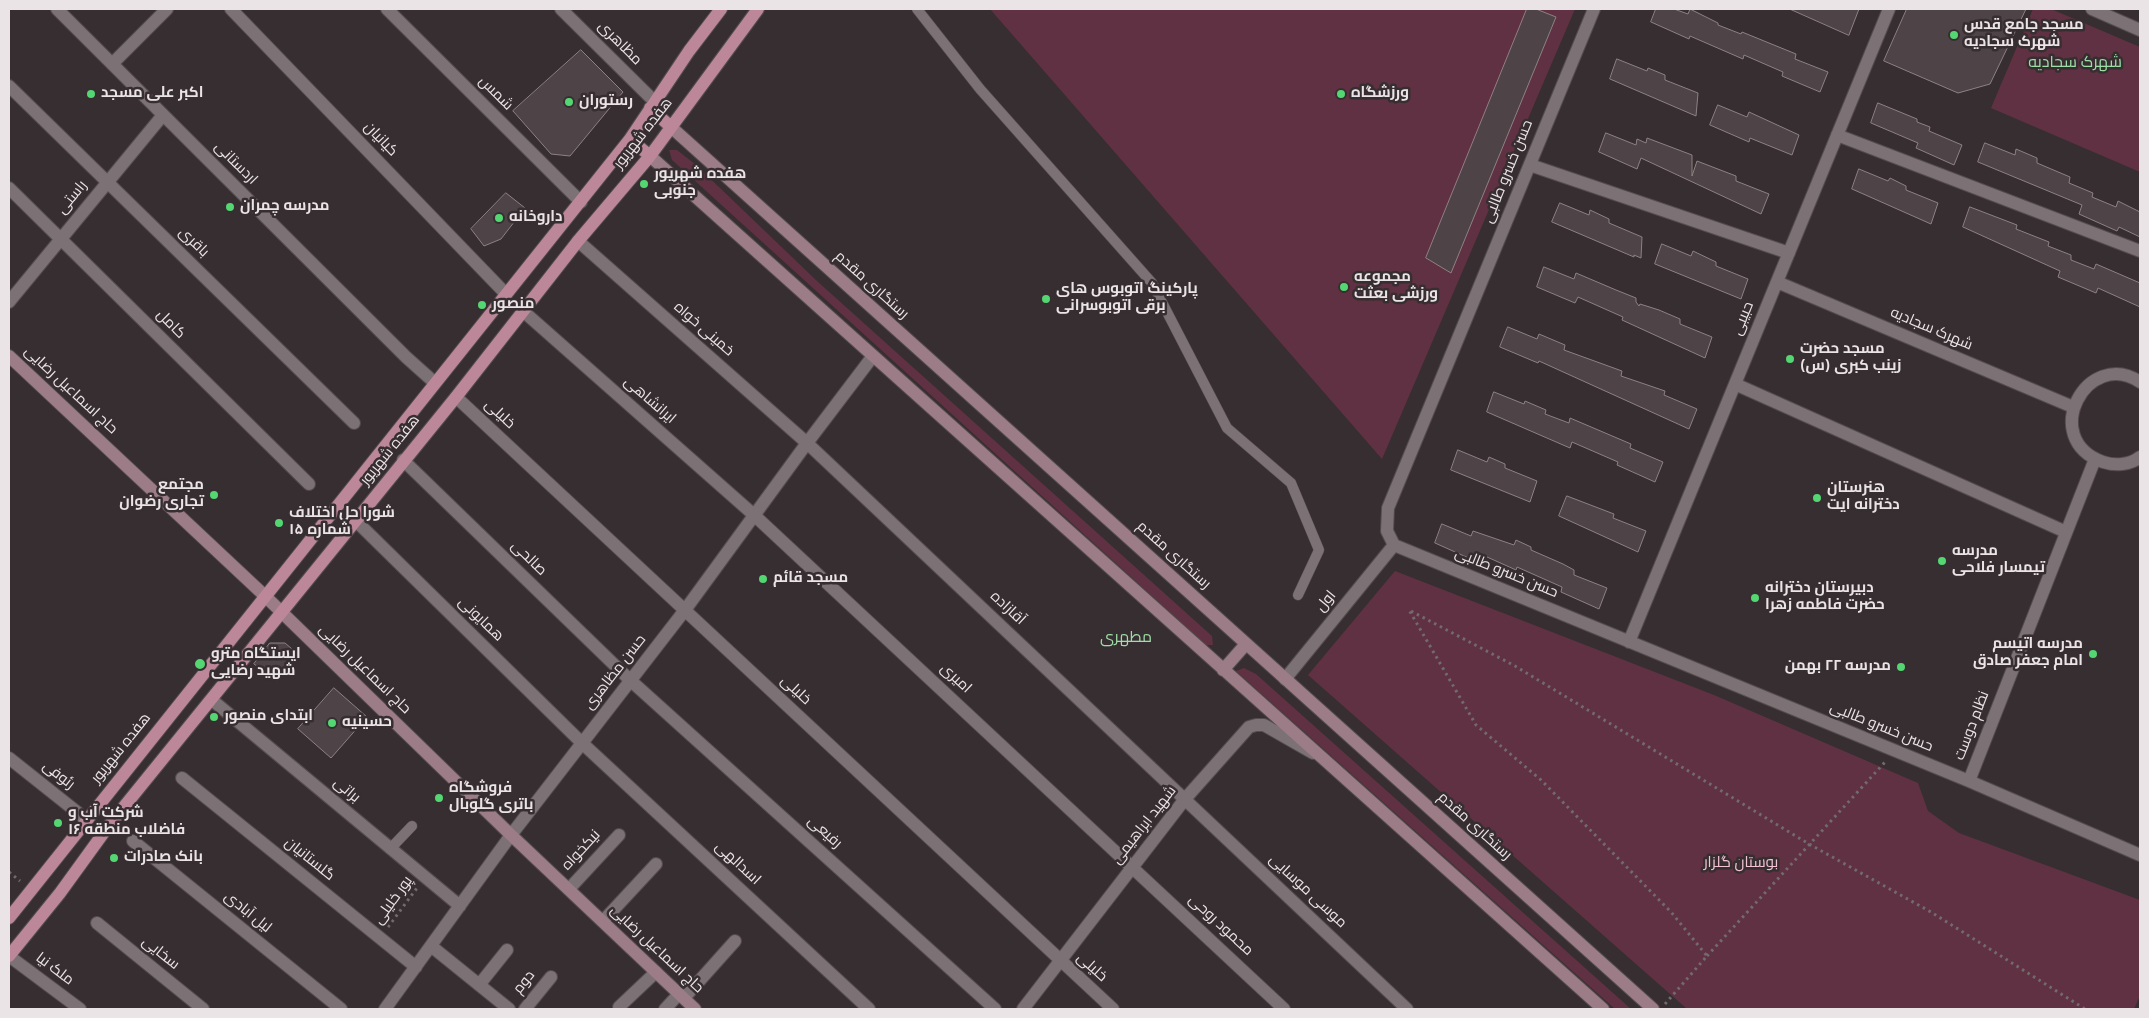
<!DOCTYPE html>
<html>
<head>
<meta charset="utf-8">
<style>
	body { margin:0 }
	#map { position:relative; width:2149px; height:1018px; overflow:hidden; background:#372e31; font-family:Overpass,sans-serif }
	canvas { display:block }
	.frame { position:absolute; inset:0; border:10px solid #ebe4e6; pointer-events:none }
</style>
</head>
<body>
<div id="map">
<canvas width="2149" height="1018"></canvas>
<div class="frame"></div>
</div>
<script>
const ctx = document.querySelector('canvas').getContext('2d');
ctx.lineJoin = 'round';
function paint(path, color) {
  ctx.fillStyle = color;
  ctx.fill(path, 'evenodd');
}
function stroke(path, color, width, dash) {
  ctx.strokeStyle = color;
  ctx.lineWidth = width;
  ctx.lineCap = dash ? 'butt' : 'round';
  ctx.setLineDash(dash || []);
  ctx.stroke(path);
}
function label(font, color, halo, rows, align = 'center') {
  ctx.font = font + ' Overpass,Cairo,sans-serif';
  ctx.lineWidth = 5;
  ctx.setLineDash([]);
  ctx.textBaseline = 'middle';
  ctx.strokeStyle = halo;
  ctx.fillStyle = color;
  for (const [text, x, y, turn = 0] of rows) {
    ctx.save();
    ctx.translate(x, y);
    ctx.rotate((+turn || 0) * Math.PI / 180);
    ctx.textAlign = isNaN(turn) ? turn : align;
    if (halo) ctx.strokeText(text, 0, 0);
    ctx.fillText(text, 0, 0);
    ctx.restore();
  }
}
const green = new Path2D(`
	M990,9H1575L1382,459Z
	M2033,9H2051L2140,47V172L1991,108Z
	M669,150H677L696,165L817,281L1212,636L1213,645H1206L672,160Z
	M1395,571L1714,695L1918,783L1928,811L1959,833L2140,900V996L2134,1009H1687L1308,675Z
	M1244,668L1256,674L1631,1009H1615L1236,671Z`);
const building = new Path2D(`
	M1527,9H1536L1556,17L1451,273L1426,258Z
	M1656,9H1674L1688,14L1690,9L1718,23V25L1741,34L1742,32L1796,54L1795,59L1828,72L1820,92L1782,76L1783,72L1744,55L1743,59L1690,36L1689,39L1651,22Z
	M1790,9H1859L1849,35Z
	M1907,9H2026L1990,84L1958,93L1884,61Z
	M581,50L623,92L570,156L551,154L513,111Z
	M1617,59L1647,71L1648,68L1665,75V80L1698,93L1696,116L1610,79Z
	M1878,103L1917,119V122L1930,127L1929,131L1962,145L1954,165L1916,148L1918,143L1871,123Z
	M1718,105L1747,117L1749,112L1799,135L1792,155L1750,138L1749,142L1710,125Z
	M1606,133L1636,145L1637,139L1646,143L1647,138L1692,155V176L1697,161L1736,176V181L1769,194L1761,214L1641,158L1637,169L1599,152Z
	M1985,143L2015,155L2016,149L2037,158V163L2070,177L2069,183L2093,193L2092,197L2116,207L2118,201L2140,212V237L2119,227L2117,231L2079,214L2082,205L1978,162Z
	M1859,169L1888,181L1890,178L1906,186V190L1938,203L1931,224L1852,189Z
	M506,193L525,208L501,239L484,246L471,229Z
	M1560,203L1589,215L1590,210L1609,219V223L1642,237L1641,258L1634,255V257L1552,222Z
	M1970,207L2017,225L2016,229L2049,242L2048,246L2071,255V260L2094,269L2096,264L2140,283V307L2098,288L2096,293L2058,277L2060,271L1963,227Z
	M1662,244L1691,256L1693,251L1716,262V266L1748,279L1741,299L1655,264Z
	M1544,267L1574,279L1576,273L1616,290L1636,298V302L1639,306L1640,304L1659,310L1680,319V324L1712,337L1705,358L1622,320L1623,317L1578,297L1575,303L1537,287Z
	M1508,327L1537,339L1539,334L1565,345L1564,350L1622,371L1621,376L1665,391L1664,395L1697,409L1689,429L1539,361L1538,363L1500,347Z
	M1494,392L1524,404L1525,401L1546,410L1545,414L1569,423L1570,418L1631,444L1630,448L1663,462L1655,482L1617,465L1618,462L1572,442L1570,448L1487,412Z
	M1458,450L1487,462L1489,457L1505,464V468L1537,481L1530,502L1451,470Z
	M1567,496L1614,514L1613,518L1646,531L1638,552L1559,516Z
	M1442,524L1471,536L1473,531L1514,545L1516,540L1531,547V550L1563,564L1574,570V575L1607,588L1599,609L1561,592L1562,587L1517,567L1516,570L1476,552L1473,560L1435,543Z
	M270,643H285L299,655L278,681L254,664Z
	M334,688L367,717L331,758L298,729Z`);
const path = new Path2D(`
	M9,872L20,881
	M388,927L417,888
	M1707,956L1886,761
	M1665,1004L1707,956L1671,912L1541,780L1476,725L1409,610L1515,666L1809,844L1931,912L2085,1009`);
const lane = new Path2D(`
	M917,9L980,89L1152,283L1227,428L1291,483L1319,550L1298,595
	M390,849L412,826`);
const street = new Path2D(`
	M57,9L406,357L435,383
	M231,9L506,294
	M387,9L581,202
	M561,9L655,102
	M1594,9L1388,508L1387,531L1394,545L1969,781L2140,855
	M2092,9L2140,30
	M112,64L167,9
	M9,86L354,423
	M1837,135L2140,251
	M1530,165L1789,253
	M9,188L309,484
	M578,241L807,443L1407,1009
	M1777,282L2073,407
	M9,302L163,115
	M523,311L754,515L1284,1009
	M2140,382C2087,347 2038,439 2103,462C2115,466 2130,465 2140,457
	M1735,384L2066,532
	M456,397L1113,1009
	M403,460L630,680L995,1009
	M356,521L582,743L869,1009
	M1629,642L1889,9
	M1285,679L1394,545
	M212,700L460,906
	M9,758L87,820
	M182,778L416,967
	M1969,781L2095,459
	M133,841L341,1009
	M569,889L619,835
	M603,921L656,864
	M97,923L203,1009
	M431,946L509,1009
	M9,956L80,1009
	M479,985L507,950
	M684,998L735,941
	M619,1007L656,972
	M385,1009L511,835L685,610L807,443L873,356
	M525,1009L551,977
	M665,1009L679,994
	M1023,1009L1185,799L1249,727L1256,725H1264L1313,753`);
const secondary = new Path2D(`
	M671,127L1653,1009
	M650,156L1603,1009
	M9,356L265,596L511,835L695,1009
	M1223,670L1246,644`);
const primary = new Path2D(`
	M650,108L671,127
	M630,139L650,156
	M9,918L630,139L689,51L721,9
	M9,956L60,893L110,824L456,397L578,241L650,156L758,9`);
const markers = [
	[1954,35,5,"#54d672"],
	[91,94,5,"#54d672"],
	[1341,94,5,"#54d672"],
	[569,102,5,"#54d672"],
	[644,184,5,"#54d672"],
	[230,207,5,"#54d672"],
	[499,218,5,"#54d672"],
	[1344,287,5,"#54d672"],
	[1046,299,5,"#54d672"],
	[482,305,5,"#54d672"],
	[1790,359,5,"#54d672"],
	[214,495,5,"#54d672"],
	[1817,498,5,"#54d672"],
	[279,523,5,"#54d672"],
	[1942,561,5,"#54d672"],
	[763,579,5,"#54d672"],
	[1755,598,5,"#54d672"],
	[2093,654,5,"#54d672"],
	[200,664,6,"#54d672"],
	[1901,667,5,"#54d672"],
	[214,717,5,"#54d672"],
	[332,723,5,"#54d672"],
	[439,798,5,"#54d672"],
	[58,823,5,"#54d672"],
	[114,858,5,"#54d672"]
];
const poiNames = [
	["مسجد جامع قدس",1964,26],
	["شهرک سجادیه",1964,43],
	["اکبر علی مسجد",101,94],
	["ورزشگاه",1351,94],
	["رستوران",579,102],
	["هفده شهریور",654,175],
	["جنوبی",654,192],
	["مدرسه چمران",240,207],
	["داروخانه",509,218],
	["مجموعه",1354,278],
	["ورزشی بعثت",1354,295],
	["پارکینگ اتوبوس های",1056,290],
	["برقی اتوبوسرانی",1056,307],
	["منصور",492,305],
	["مسجد حضرت",1800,350],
	["زینب کبری (س)",1800,367],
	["مجتمع",204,486,"right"],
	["تجاری رضوان",204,503,"right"],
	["هنرستان",1827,489],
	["دخترانه ایت",1827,506],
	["شورا حل اختلاف",289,514],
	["شماره ۱۵",289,531],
	["مدرسه",1952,552],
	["تیمسار فلاحی",1952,569],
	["مسجد قائم",773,579],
	["دبیرستان دخترانه",1765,589],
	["حضرت فاطمه زهرا",1765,606],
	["مدرسه اتیسم",2083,645,"right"],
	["امام جعفر صادق",2083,662,"right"],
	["ایستگاه مترو",211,655],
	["شهید رضایی",211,672],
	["مدرسه ۲۲ بهمن",1891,667,"right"],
	["ابتدای منصور",224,717],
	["حسینیه",342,723],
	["فروشگاه",449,789],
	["باتری گلوبال",449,806],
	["شرکت آب و",68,814],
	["فاضلاب منطقه ۱۶",68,831],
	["بانک صادرات",124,858]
];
const streetNames = [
	["مظاهری",619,44,45],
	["شمس",495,94,45],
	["هفده شهریور",644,134,-52],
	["کیانیان",380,140,46],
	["اردستانی",235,164,45],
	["حسن خسرو طالبی",1509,172,-68],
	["راستی",73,198,-51],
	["باقری",193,243,44],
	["رستگاری مقدم",871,286,42],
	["حبیبی",1744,319,-68],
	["کامل",170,325,45],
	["خمینی خواه",703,330,41],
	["شهرک سجادیه",1931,330,23],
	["حاج اسماعیل رضایی",70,391,43],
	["ایرانشاهی",649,401,41],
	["خلیلی",499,415,43],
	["هفده شهریور",391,451,-51],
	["رستگاری مقدم",1173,556,42],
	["صالحی",528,559,44],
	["حسن خسرو طالبی",1506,574,22],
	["اول",1327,602,-51],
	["آقازاده",1007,609,43],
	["همایونی",480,620,44],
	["حاج اسماعیل رضایی",364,670,44],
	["حسن مظاهری",616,673,-52],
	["امیری",955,679,43],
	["خلیلی",795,691,43],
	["نظام دوست",1973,726,-69],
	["حسن خسرو طالبی",1881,728,22],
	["هفده شهریور",122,749,-51],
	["رئوفی",58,776,38],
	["براتی",346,791,40],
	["شهید ابراهیمی",1145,826,-52],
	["رستگاری مقدم",1474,827,42],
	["رفیعی",824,833,42],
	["نیکخواه",582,851,-47],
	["گلستانیان",309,860,39],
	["اسدالهی",737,864,43],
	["موسی موسایی",1307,892,43],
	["پور خلیلی",394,901,-54],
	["لیل آبادی",247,913,39],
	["محمود روحی",1220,926,43],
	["حاج اسماعیل رضایی",656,950,43],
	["سخایی",160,954,39],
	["خلیلی",1091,968,42],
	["ملک نیا",54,970,37],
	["دوم",525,983,-51]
];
const parkNames = [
	["بوستان گلزار",1741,864]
];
const neighbourhoodNames = [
	["شهرک سجادیه",2075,64],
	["مطهری",1126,639]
];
paint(green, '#603142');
paint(building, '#4e4447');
stroke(building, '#8d8184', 1);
stroke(lane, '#544c4e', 11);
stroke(street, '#544c4e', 14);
stroke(secondary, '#544c4e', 14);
stroke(primary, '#544c4e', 14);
stroke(path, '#726a6c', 3, [2.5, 4]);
stroke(lane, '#7c7174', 10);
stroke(street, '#7c7174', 12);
stroke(secondary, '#9c7c86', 12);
stroke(primary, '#bc8899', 12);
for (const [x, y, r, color] of markers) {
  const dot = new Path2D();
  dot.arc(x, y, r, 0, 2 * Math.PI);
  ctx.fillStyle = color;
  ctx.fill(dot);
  stroke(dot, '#372e31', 2);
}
label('bold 15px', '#ebe4e6', '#372e31', poiNames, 'left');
label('15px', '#ebe4e6', '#372e31', streetNames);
label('15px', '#f4c4d3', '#372e31', parkNames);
label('16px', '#9edea7', '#372e31', neighbourhoodNames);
</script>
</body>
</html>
